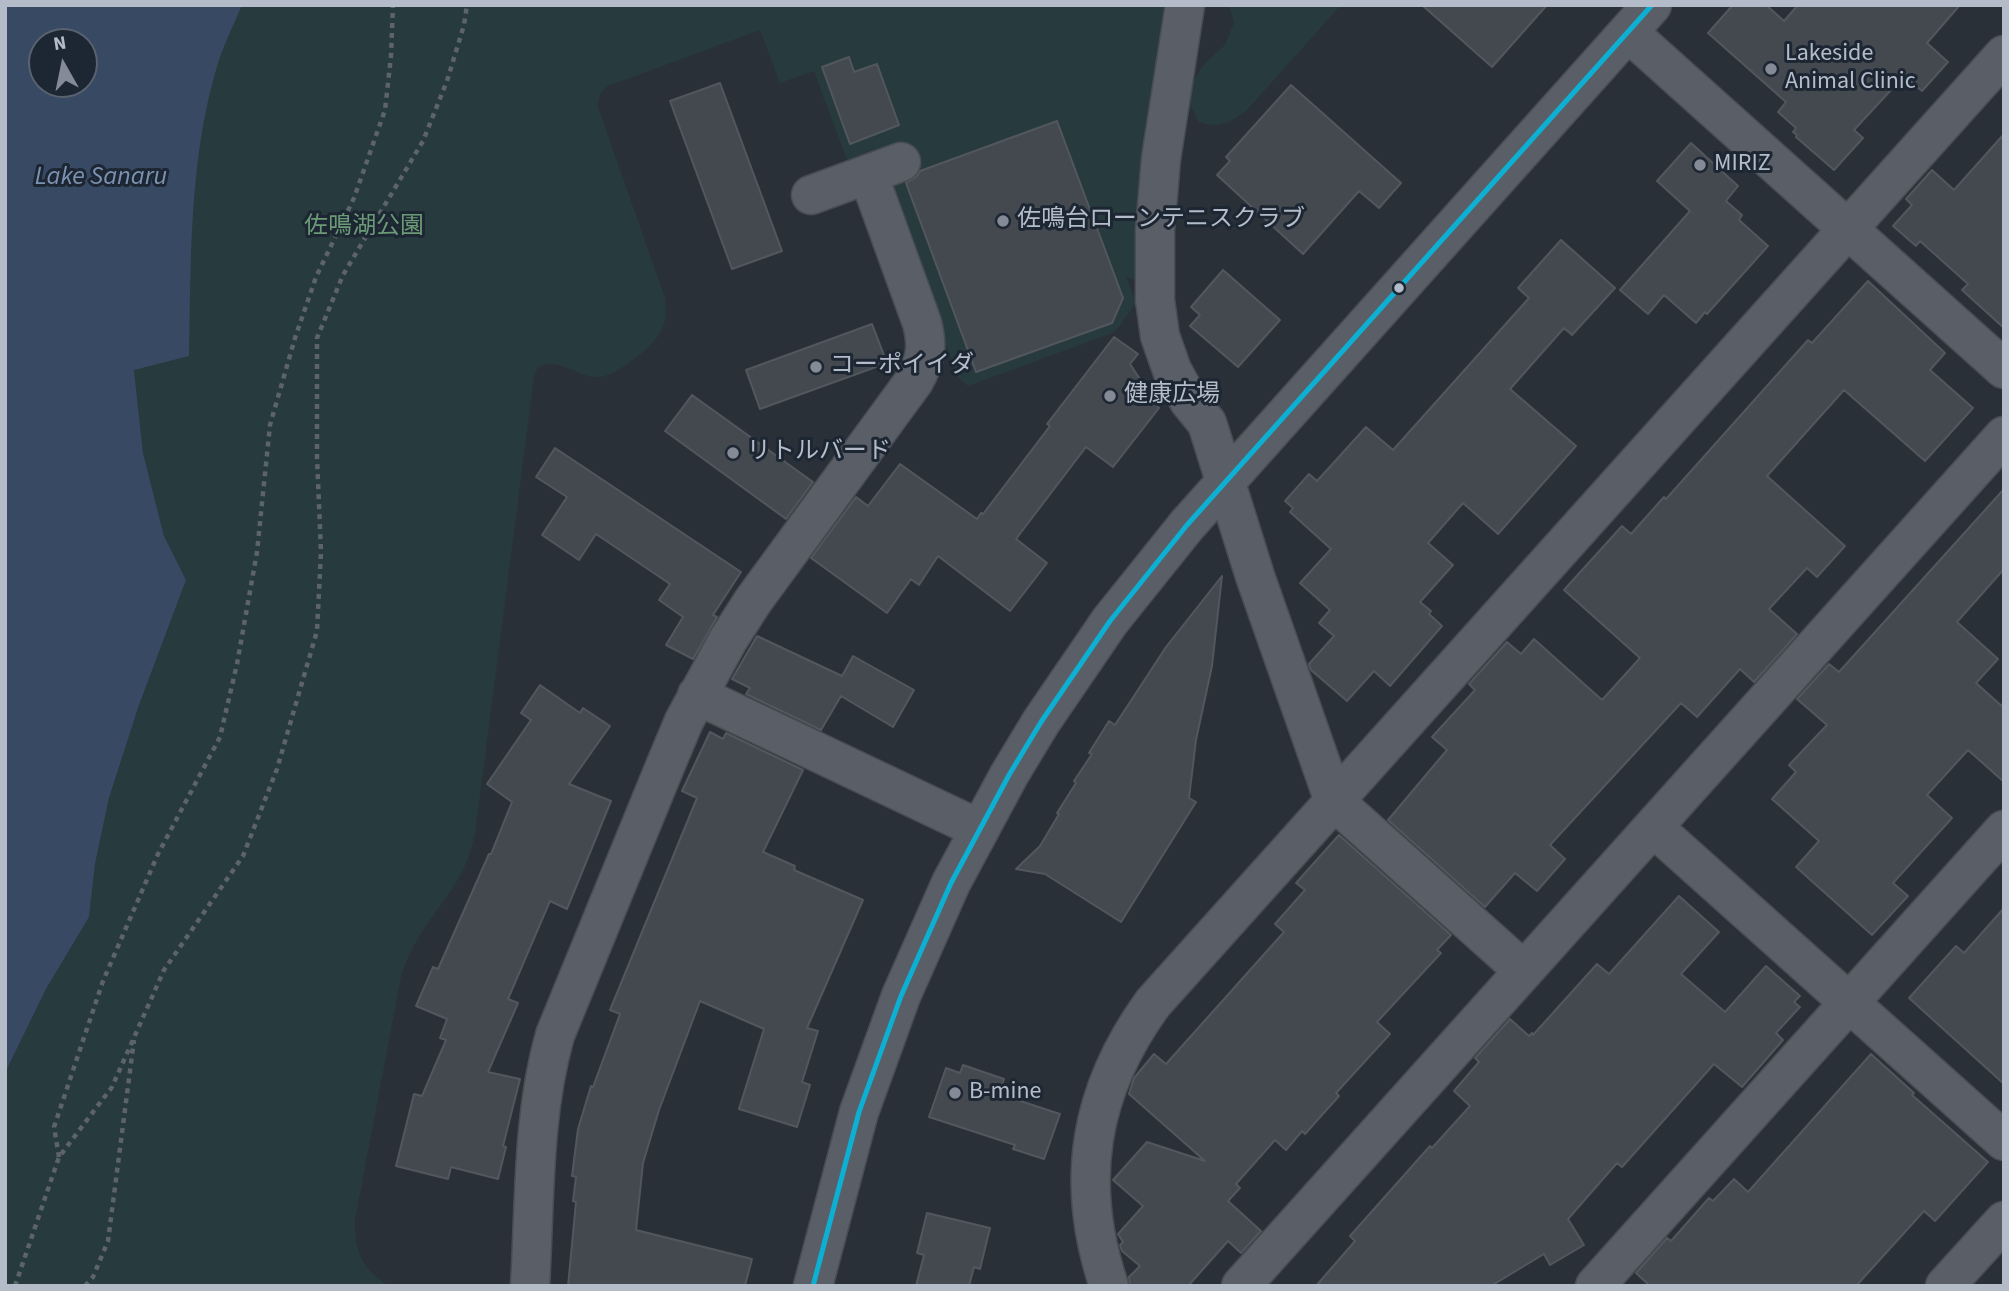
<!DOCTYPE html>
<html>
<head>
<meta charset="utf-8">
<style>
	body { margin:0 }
	#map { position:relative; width:2009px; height:1291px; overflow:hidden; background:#2a3038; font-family:"Source Sans 3",sans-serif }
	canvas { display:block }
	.frame { position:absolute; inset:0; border:7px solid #b4bcc9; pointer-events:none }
	.north { position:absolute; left:28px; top:28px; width:70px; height:70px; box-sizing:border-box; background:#1d2633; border:2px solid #59626f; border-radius:50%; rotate:351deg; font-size:19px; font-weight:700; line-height:28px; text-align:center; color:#b4bcc9 }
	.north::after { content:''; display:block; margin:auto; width:24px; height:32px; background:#848b96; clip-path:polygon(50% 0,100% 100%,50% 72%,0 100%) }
</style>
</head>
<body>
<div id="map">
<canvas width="2009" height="1291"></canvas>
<div class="frame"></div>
<div class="north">N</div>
</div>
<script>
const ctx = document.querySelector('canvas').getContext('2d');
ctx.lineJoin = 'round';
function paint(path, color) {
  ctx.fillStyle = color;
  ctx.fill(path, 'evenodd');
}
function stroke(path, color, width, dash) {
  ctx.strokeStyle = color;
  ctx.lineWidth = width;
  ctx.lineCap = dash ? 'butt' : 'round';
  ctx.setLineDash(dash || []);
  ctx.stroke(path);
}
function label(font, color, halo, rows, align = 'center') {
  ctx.font = font + ' "Source Sans 3","Noto Sans JP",sans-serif';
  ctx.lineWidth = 6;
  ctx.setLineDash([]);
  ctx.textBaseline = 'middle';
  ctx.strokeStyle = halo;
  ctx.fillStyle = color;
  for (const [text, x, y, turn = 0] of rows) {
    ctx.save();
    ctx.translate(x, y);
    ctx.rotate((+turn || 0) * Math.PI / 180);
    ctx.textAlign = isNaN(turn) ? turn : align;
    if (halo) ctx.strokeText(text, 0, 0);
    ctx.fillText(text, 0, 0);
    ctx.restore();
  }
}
const green = new Path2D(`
	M196,5H1170L1137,279H1130L1126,276L1136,303L1115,332L968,386L958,378L877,160L850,168L814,71L780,83L760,30L608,86C600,92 598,97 598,107L665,298C666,309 667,319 662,329C655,346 617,376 599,377C576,378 561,356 538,367L534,377L475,834C471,850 467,865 458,879C437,914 412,938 401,977L355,1220C355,1252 361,1269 390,1286H5V1073L46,989L89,917L95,864L109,798L139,705L186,580L164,536L143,453L134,370Z
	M1229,5H1341L1246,111C1228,123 1220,129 1199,122L1191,107V84L1205,63L1225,45L1234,23Z`);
const water = new Path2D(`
	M5,5H242C233,26 222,48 216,70C189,162 191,261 189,356L134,370L143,453L164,536L186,580L139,705L109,798L95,864L89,917L46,989L5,1073ZM42,42H84V84H42Z`);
const building = new Path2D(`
	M1422,5H1547L1492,67Z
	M1733,5H1766L1784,21L1798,5H1960L1927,43L1948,62L1922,91L1904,76L1854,130L1863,138L1834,170L1796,137L1797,135L1793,132L1796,128L1778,112L1786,102L1708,33Z
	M849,57L854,72L877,64L899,125L850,144L822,67Z
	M720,83L782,251L732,269L670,101Z
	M1291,85L1401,183L1379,208L1359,191L1303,254L1217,175L1230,161L1226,157Z
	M1057,121L1123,298L1112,323L976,372L906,183L917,176L920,171Z
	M2004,134V328L1962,290L1968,284L1920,241L1916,246L1893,226L1912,205L1906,199L1932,170L1954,190Z
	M1691,143L1738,186L1726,201L1742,215L1739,220L1768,246L1707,314L1705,312L1696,323L1664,295L1648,314L1620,290L1690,211L1657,181Z
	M1561,240L1615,288L1572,335L1564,328L1510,389L1576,446L1498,534L1463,503L1428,543L1453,565L1420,602L1431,611L1429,614L1442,626L1390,686L1374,671L1347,701L1311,670L1309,664L1334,636L1319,623L1330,610L1300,583L1331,549L1290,512L1293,508L1285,501L1309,474L1317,481L1366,427L1393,450L1529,298L1518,288Z
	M1223,270L1280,320L1238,367L1190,326L1200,315L1191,307Z
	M1868,281L1945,353L1930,370L1973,408L1925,461L1844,390L1767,476L1845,546L1817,577L1807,568L1769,609L1797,634L1754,682L1740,669L1697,717L1681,703L1550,845L1565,859L1537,891L1515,873L1485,907L1388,820L1447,750L1432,737L1475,690L1469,684L1507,642L1521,654L1534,639L1602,700L1640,658L1564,590L1622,526L1631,534L1664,497L1666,499L1808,340L1812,343Z
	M872,324L887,363L760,409L746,370Z
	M1114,337L1138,354L1130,364L1159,408L1113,467L1086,447L1016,539L1047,563L1010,611L938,556L919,585L911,579L887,613L811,558L856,497L868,506L900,464L977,519L981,513L983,514L1050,426L1047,424Z
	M692,395L813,482L786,519L665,431Z
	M555,448L741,572L713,615L717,617L693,659L666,645L683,617L659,600L670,584L596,534L579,560L542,535L567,497L536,477Z
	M2004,489V569L1957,622L1998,659L1976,683L2004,708V782L1968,750L1927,795L1952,818L1893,883L1908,896L1872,935L1796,867L1819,841L1772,799L1796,772L1789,765L1827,725L1797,699L1829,664L1839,672Z
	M1222,576L1212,666L1196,740L1189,798L1196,802L1121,922L1045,874L1016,869L1040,846L1059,814L1057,813L1076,783L1074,781L1092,754L1089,753L1109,721L1115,725L1166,647Z
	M757,636L842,676L853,656L914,690L893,727L841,696L821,730L746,694L750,688L732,679Z
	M540,685L580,713L583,708L610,726L569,784L611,801L567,909L550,901L508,999L518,1003L488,1072L520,1079L503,1146L506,1147L498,1179L451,1167L448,1179L396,1166L414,1094L422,1096L446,1040L440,1038L447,1019L416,1006L433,967L438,969L489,854H491L512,802L487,784L531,720L521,713Z
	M710,732L723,739L726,733L803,770L763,852L795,866L794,870L863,900L807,1028L818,1031L802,1082L810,1085L797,1127L739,1109L764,1029L700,1001L659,1110L643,1163L636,1230L752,1259L745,1286H568L576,1202L573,1201L576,1177L572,1176L578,1129L591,1086L593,1087L620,1014L610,1010L697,798L682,791Z
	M1339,835L1451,935L1437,950L1441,953L1377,1022L1390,1034L1336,1093L1339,1096L1305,1134L1302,1131L1286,1150L1275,1140L1236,1184L1240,1188L1228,1201L1261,1231L1241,1253L1228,1241L1188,1286H1130L1129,1277L1140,1266L1122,1251L1120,1245L1123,1242L1118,1234L1143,1206L1113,1180L1147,1142L1205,1161L1129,1094L1134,1078L1154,1054L1166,1064L1284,932L1275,924L1305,890L1296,883Z
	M1679,896L1719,932L1681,974L1725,1012L1766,966L1800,996L1794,1002L1800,1007L1776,1033L1783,1040L1742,1087L1714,1064L1622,1167L1617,1163L1568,1219L1584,1245L1550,1265L1544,1254L1491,1286H1316L1355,1241L1350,1236L1430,1146L1432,1148L1470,1106L1454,1091L1479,1062L1475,1058L1510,1019L1529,1036L1532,1033L1533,1035L1597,964L1609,974Z
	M2004,908V1084L1909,998L1956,946L1964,953Z
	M1871,1054L1914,1093L1912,1095L1988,1162L1935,1221L1924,1211L1856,1286H1650L1636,1273L1667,1238L1671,1241L1709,1198L1713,1201L1734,1179L1748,1192Z
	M963,1065L1004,1079L999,1094L1060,1114L1044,1159L1013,1149L1015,1145L929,1117L946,1068L960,1073Z
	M927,1213L990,1228L980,1269L974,1267L969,1286H916L924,1255L917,1253Z`);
const path = new Path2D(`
	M59,1157L54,1127L103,981L158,854L220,737L237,664L257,552L270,425L295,338L316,277L354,198L385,110L391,56L393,5
	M15,1286L59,1157L112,1087L164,970L243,856L277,769L317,631L321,552L317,457V338L343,275L423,141L447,81L464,25L467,5
	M85,1286L93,1277L108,1241L134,1040`);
const minor = new Path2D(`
	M1185,5L1161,159L1155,230V300L1160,336L1172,370L1189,401L1207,423L1255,576L1334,801L1524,971
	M1628,32L2004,369
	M811,195L901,162
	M697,695L979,829
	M1653,827L2004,1141
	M530,1286C535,1202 532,1116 555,1035L666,764L684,721L728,640L753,601L914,381C926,360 928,346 922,323L868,174
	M813,1286L859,1112L901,996L951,883L1009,775L1041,722L1110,621L1187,525L1652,5
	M1109,1286C1074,1182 1089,1091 1153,1003L2004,55
	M1241,1286L2004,436
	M1595,1286L2004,830
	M1945,1286L2004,1221`);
const bus1 = new Path2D(`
	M813,1286L859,1112L901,996L951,883L1009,775L1041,722L1110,621L1187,525L1652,5`);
const markers = [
	[1771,69,7,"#848b96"],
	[1700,165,7,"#848b96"],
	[1003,221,7,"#848b96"],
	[1399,288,6,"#b4bcc9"],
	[816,367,7,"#848b96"],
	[1110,396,7,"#848b96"],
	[733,453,7,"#848b96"],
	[955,1093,7,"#848b96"]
];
const poiNames = [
	["Lakeside",1785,55],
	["Animal Clinic",1785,83],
	["MIRIZ",1714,165],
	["佐鳴台ローンテニスクラブ",1017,221],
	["コーポイイダ",830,367],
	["健康広場",1124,396],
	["リトルバード",747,453],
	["B-mine",969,1093]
];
const parkNames = [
	["佐鳴湖公園",364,228]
];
const waterNames = [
	["Lake Sanaru",101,178]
];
paint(green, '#273a3e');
paint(water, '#384963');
paint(building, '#444950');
stroke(building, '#52575f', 2);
stroke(minor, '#484c53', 41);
stroke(path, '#5d636a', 4.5, [5, 5]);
stroke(minor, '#5a5e66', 38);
stroke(bus1, '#0dafd3', 5);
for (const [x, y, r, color] of markers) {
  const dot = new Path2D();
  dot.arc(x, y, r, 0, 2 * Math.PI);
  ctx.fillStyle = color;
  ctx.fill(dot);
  stroke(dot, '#1d2633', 2.5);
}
label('24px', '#b4bcc9', '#1d2633', poiNames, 'left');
label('24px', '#6b9a76', '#1d2633', parkNames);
label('italic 26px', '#7c92b1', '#1d2633', waterNames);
</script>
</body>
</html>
